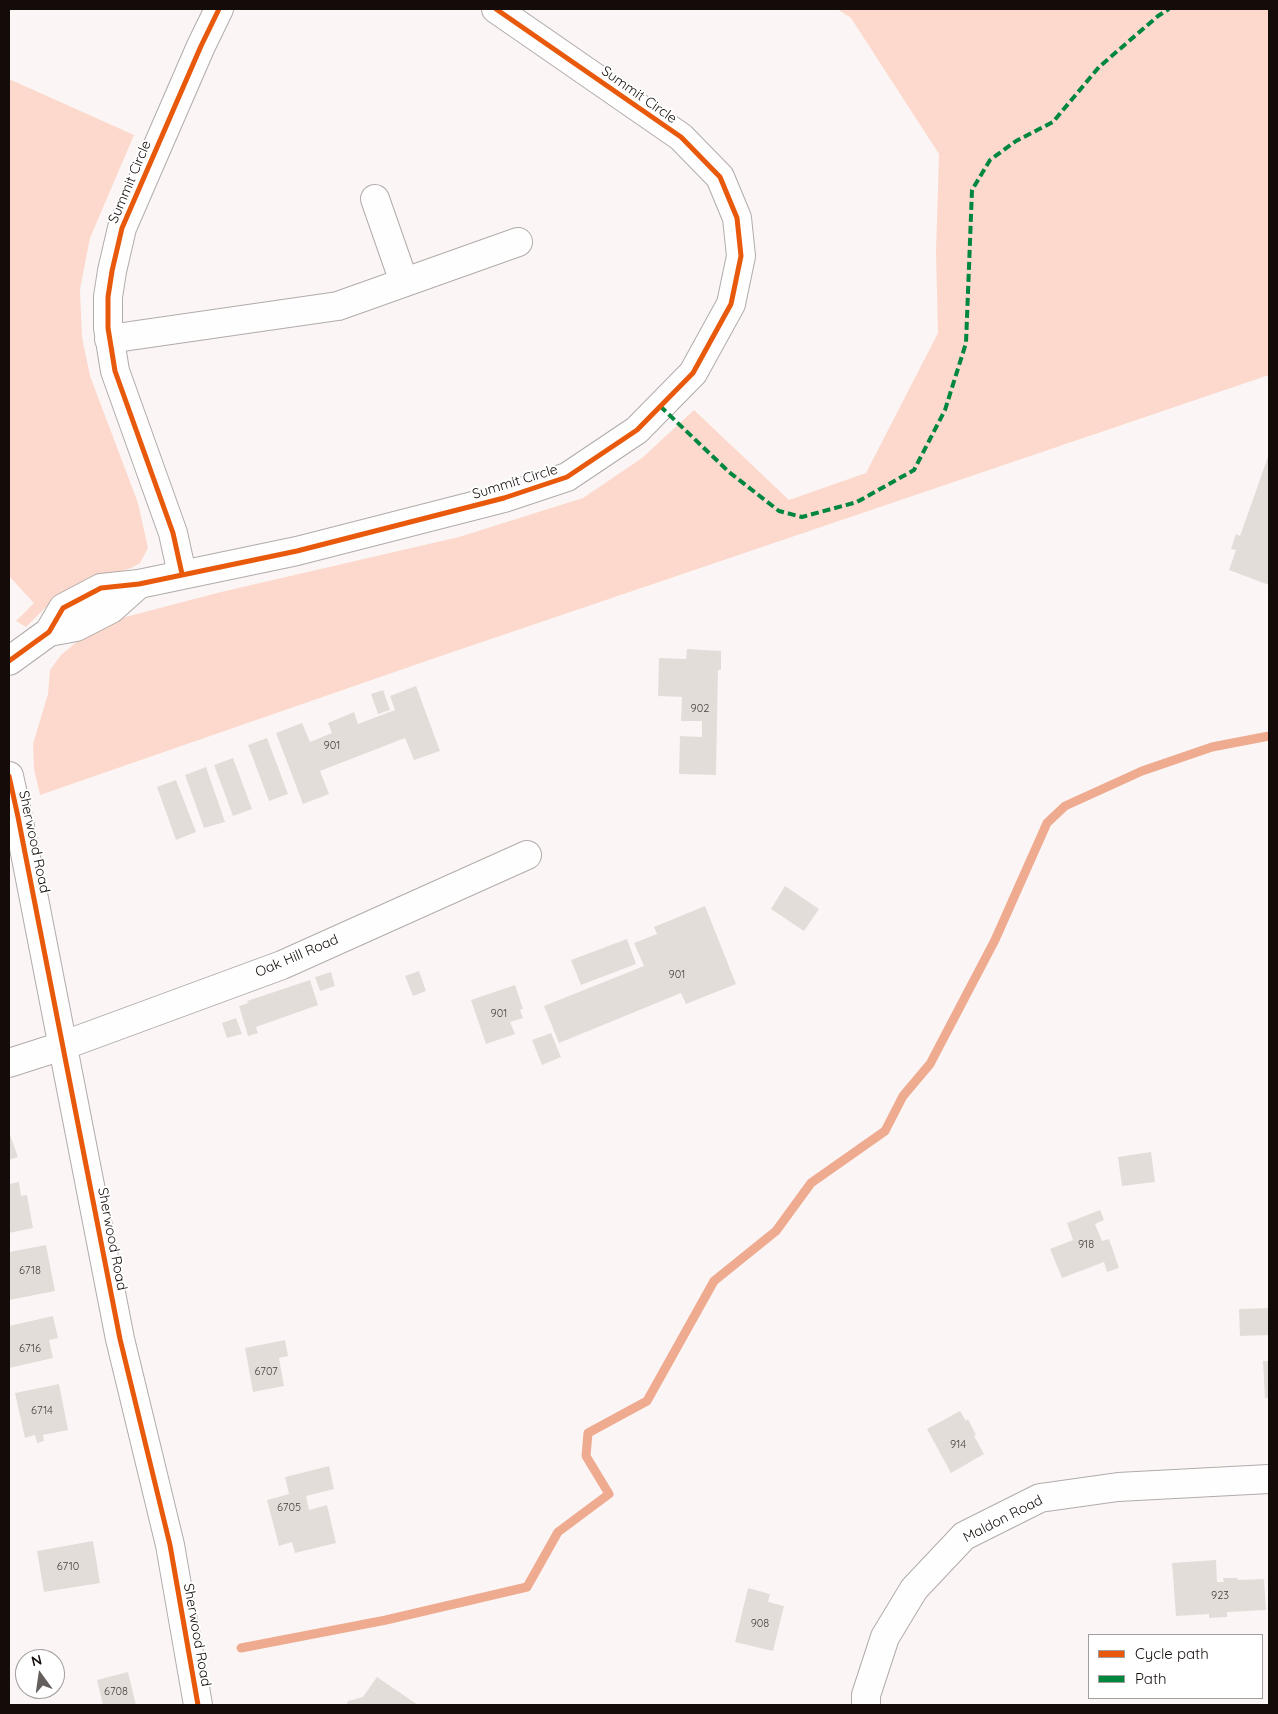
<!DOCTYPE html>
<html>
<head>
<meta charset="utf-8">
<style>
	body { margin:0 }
	#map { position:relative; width:1278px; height:1714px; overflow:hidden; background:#fbf6f5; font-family:Quicksand,sans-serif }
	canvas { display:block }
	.frame { position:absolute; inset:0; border:10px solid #130c09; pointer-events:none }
	.legend { position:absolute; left:1088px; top:1634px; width:175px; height:65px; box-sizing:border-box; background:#fff; border:1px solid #a19e9d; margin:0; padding:6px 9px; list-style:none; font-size:15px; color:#130c09 }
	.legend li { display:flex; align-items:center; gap:10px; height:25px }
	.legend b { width:25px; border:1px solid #a19e9d }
	.north { position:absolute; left:15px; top:1649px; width:50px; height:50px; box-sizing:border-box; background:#fff; border:1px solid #a19e9d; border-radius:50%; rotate:346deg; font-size:14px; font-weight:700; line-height:20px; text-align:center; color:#130c09 }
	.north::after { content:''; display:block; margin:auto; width:18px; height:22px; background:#645e5c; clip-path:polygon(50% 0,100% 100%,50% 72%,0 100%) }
</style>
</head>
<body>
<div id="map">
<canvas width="1278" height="1714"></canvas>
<div class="frame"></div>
<ul class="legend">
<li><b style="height:6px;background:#e8590c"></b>Cycle path</li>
<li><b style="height:6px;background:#00873e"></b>Path</li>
</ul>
<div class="north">N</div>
</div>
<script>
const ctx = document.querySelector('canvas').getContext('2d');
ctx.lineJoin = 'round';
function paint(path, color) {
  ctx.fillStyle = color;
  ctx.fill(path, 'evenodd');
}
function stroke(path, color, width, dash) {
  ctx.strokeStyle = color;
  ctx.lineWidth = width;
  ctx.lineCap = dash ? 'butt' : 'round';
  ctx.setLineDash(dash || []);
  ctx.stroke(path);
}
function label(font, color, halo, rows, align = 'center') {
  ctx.font = font + ' Quicksand,sans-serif';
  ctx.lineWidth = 4;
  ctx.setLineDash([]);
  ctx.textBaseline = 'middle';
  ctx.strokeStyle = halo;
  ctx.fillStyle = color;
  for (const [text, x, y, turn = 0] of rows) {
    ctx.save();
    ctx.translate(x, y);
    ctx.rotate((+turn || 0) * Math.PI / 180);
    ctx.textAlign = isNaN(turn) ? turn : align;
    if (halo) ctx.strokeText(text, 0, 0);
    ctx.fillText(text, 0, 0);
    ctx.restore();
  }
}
const green = new Path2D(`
	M837,9H1269V375L435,658L40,795L34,769L33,744L48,694L50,670L61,655L86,634L114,620L221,592L459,537L583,498L642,458L694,410L789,500L866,473L938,333L936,252L939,154L851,18Z
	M9,79L134,135L90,238L80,289L82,337L90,376L138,503L148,548L140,563L131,568L90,581L45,608L26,627L16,621L34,603L9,576Z`);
const stream = new Path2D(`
	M241,1648L386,1620L527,1587L558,1532L609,1494L586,1456L588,1433L647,1401L714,1281L776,1231L811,1183L885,1131L903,1096L930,1064L995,940L1047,823L1065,806L1142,771L1212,747L1269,736`);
const building = new Path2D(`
	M1269,454V585L1229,570L1236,550L1231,549L1236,534L1240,536Z
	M687,649L721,651V670H718L716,775L679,774L680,736L702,737V721H681L682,697L658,696L659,658L686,659Z
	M416,686L440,751L414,760L405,738L320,771L329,794L303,804L276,733L302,723L310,742L332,733L328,723L354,712L358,724L395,710L390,696Z
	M383,690L390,710L378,714L371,694Z
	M267,738L288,794L269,801L248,745Z
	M233,758L252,809L233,816L214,765Z
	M206,767L225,822L204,828L185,775Z
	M176,780L196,832L176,840L157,787Z
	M785,886L819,909L804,931L771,909Z
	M705,906L736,984L686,1004L681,993L559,1043L544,1006L644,966L634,943L657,934L654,927Z
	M627,939L636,964L581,985L571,960Z
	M419,971L426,991L413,996L405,976Z
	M331,972L335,986L320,991L315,977Z
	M310,980L318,1005L256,1027L258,1033L248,1036L239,1006L248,1003L247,1001Z
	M515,985L523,1009L520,1010L523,1018L510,1022L515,1034L486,1044L471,1000Z
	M236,1018L242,1034L227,1038L222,1023Z
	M551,1033L561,1057L542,1065L532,1040Z
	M9,1132L18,1157L9,1160Z
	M1151,1152L1155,1182L1122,1186L1118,1157Z
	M19,1182L21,1196L27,1195L33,1228L9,1233V1184Z
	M1100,1210L1104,1220L1095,1224L1102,1241L1109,1239L1119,1268L1107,1272L1104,1262L1062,1278L1050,1249L1073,1240L1067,1223Z
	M46,1245L55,1291L9,1300V1252Z
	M1269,1308V1335L1240,1336L1239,1309Z
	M53,1316L58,1338L49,1340L53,1358L9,1368V1326Z
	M285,1340L288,1356L279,1358L284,1386L253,1392L245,1348Z
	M1263,1361H1269V1398H1265Z
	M59,1384L68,1430L43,1435L44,1441L37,1443L35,1435L25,1438L15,1393Z
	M960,1411L966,1421L968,1419L976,1435L974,1436L984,1454L951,1473L927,1429Z
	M329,1466L334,1489L306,1496L309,1510L327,1505L336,1543L295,1553L292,1542L279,1546L267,1500L289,1494L285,1477Z
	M93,1541L100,1583L44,1592L37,1551Z
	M1216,1560L1217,1582H1224L1223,1578H1237L1238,1580L1264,1579L1266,1610L1227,1612V1617L1209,1618V1614L1176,1616L1172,1563Z
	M748,1588L770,1594L768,1602L784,1606L773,1651L735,1642Z
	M128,1672L136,1705H103L97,1680Z
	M377,1677L418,1705H346L348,1701L363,1697Z`);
const minor = new Path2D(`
	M375,199L404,282
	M109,339L338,306L518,242
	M182,574L173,533L115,371L108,328V297L112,271L122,228L201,46L219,9
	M49,632L76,627L111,609L139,584
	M9,661L49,632L63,608L101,588L139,584L297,551L504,498L567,477L637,430L693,373L731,304L741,256L737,218L720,177L681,137L496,9
	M9,776L18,817L120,1339L170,1545L198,1705
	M9,1063L62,1046L282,965L527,855
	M866,1705V1695L885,1637L914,1589L964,1536L1040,1498L1118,1487L1269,1479`);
const quiet = new Path2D(`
	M660,406L729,472L779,511L802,517L857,502L914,470L945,410L966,343L972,190L990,160L1016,141L1053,122L1099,67L1158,16L1169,9`);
const cycleway = new Path2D(`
	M182,574L173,533L115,371L108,328V297L112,271L122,228L201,46L219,9
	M9,661L49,632L63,608L101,588L139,584L297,551L504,498L567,477L637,430L693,373L731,304L741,256L737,218L720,177L681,137L496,9
	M9,776L18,817L120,1339L170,1545L198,1705`);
const numberNames = [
	["902",700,709],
	["901",332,746],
	["901",677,975],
	["901",499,1014],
	["918",1086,1245],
	["6718",30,1271],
	["6716",30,1349],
	["6707",266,1372],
	["6714",42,1411],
	["914",958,1445],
	["6705",289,1508],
	["6710",68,1567],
	["923",1220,1596],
	["908",760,1624],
	["6708",116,1692]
];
const streetNames = [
	["Summit Circle",639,95,35],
	["Summit Circle",130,182,-67],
	["Summit Circle",515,482,-17],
	["Sherwood Road",34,842,78],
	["Oak Hill Road",297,956,-23],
	["Sherwood Road",112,1239,79],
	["Maldon Road",1003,1519,-27],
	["Sherwood Road",197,1635,80]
];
paint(green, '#fcd9cc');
stroke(stream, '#efab90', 9);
paint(building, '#e3ddda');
stroke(minor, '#b1aba9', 30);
stroke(minor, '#fefefe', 28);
stroke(quiet, '#00873e', 4, [8, 4]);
stroke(cycleway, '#e8590c', 5);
label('11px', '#48413e', null, numberNames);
label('14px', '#130c09', '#fff', streetNames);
</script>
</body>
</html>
